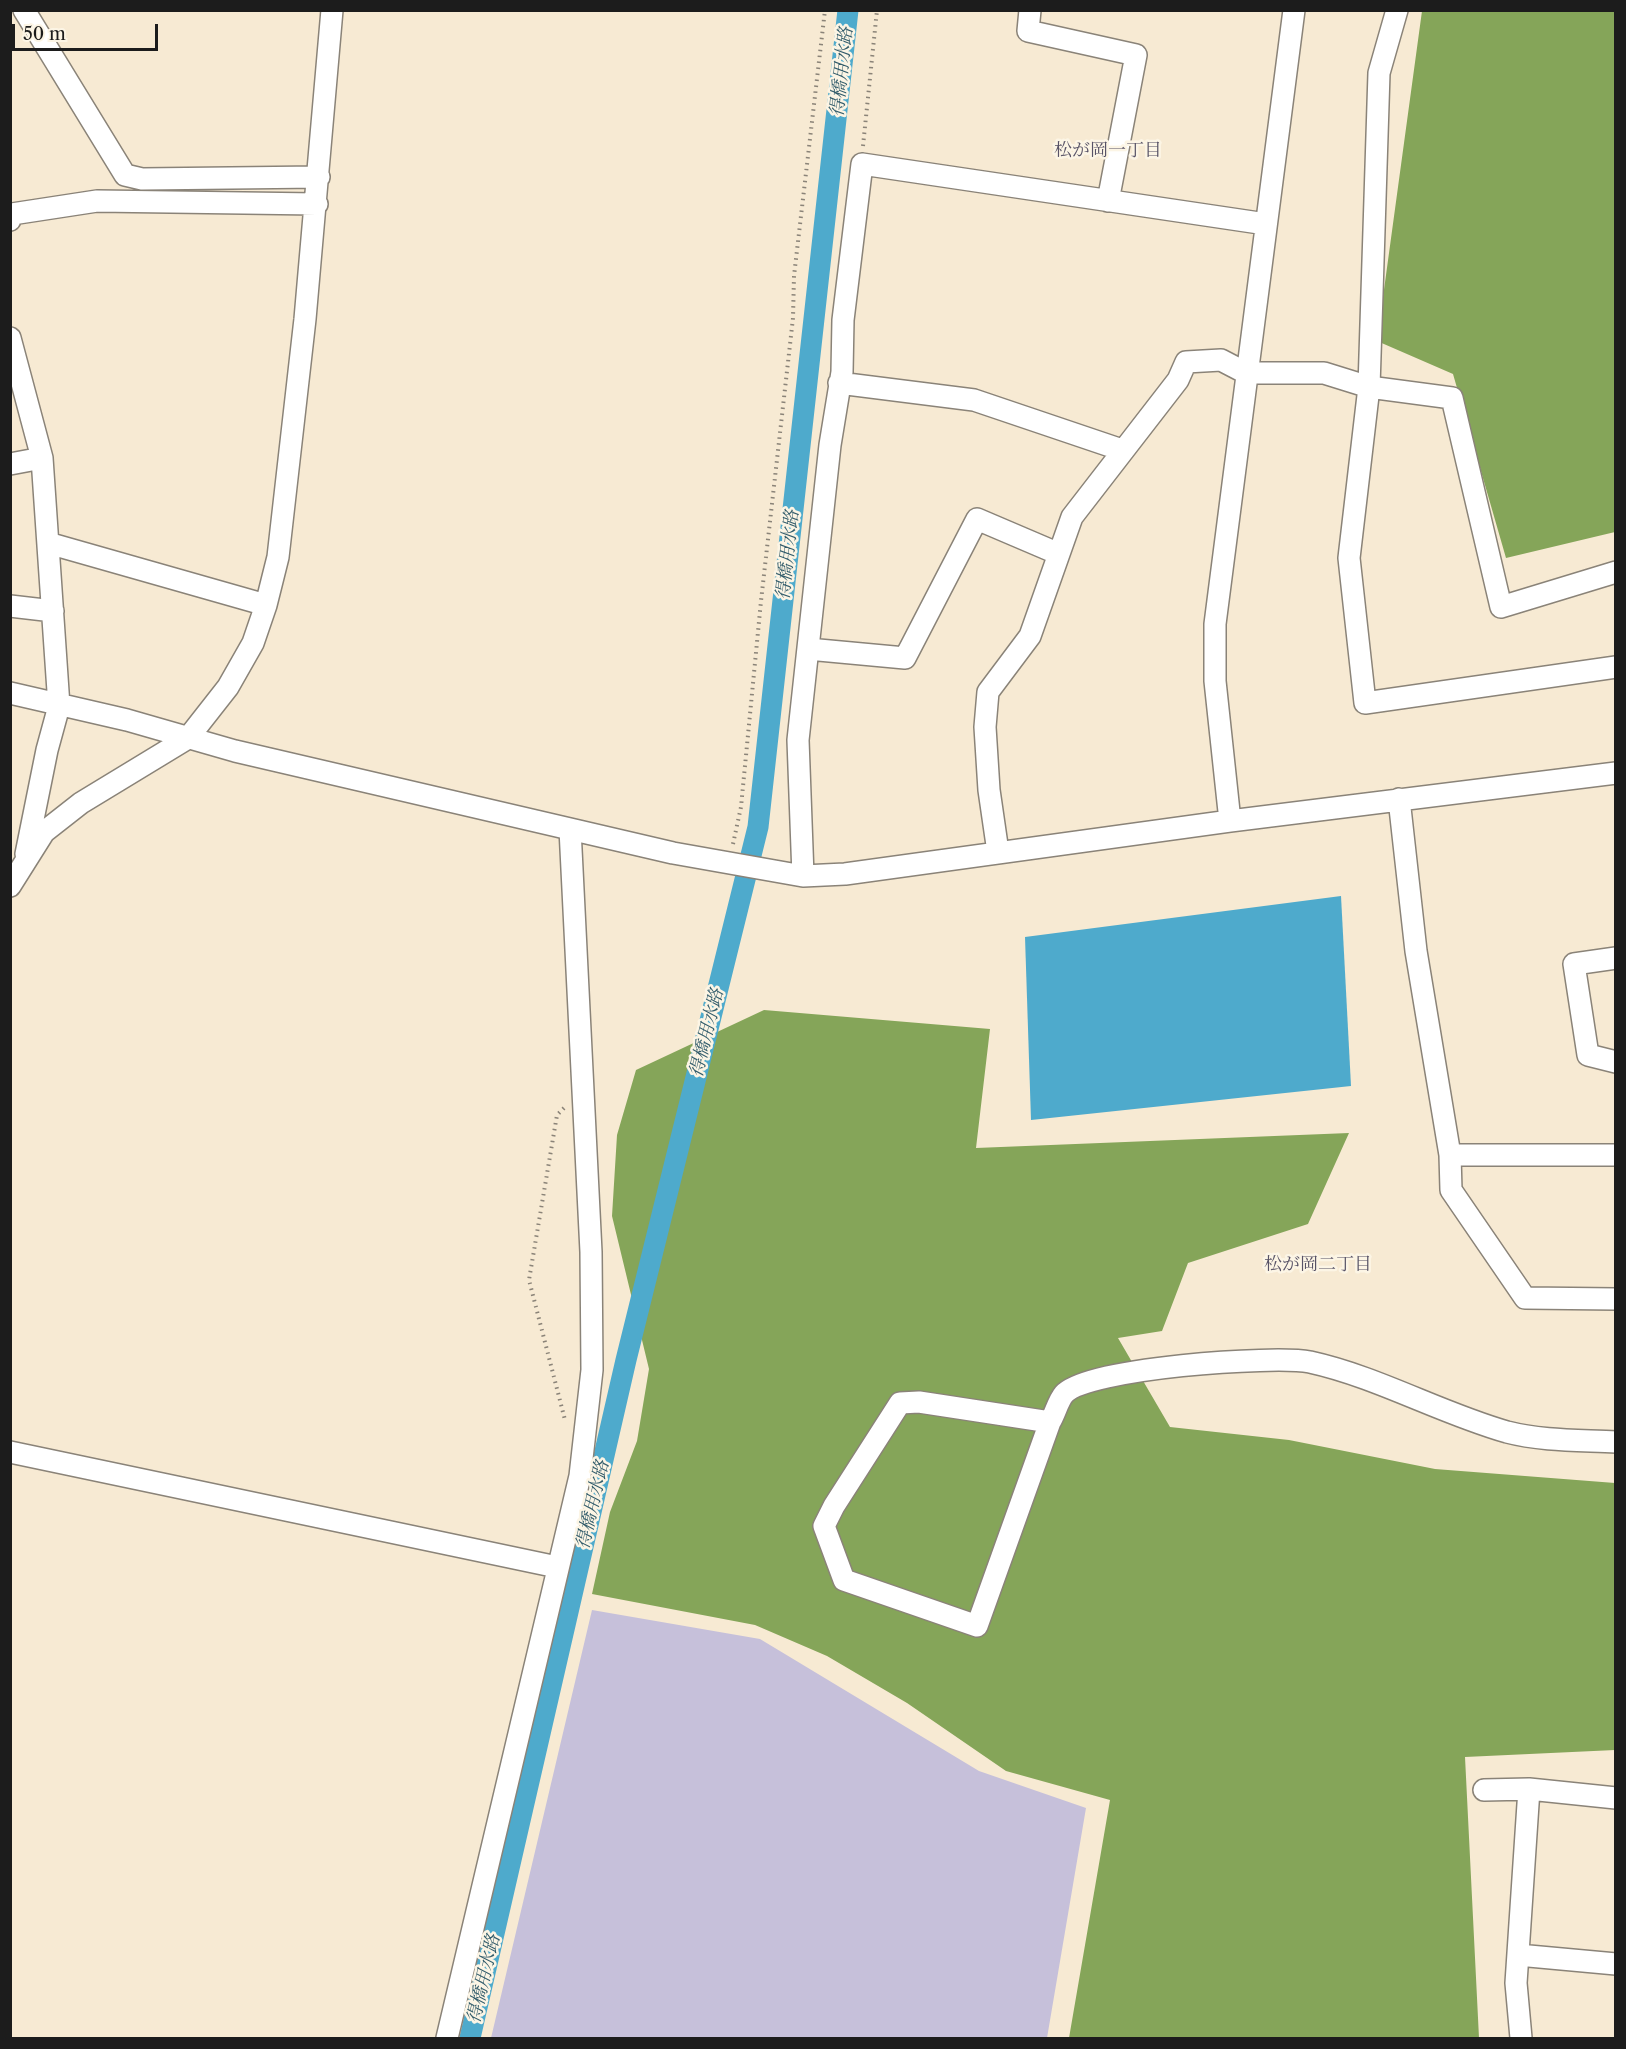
<!DOCTYPE html>
<html>
<head>
<meta charset="utf-8">
<style>
	body { margin:0 }
	#map { position:relative; width:1626px; height:2049px; overflow:hidden; background:#f7ead3; font-family:"Libre Caslon Text",serif }
	canvas { display:block }
	.frame { position:absolute; inset:0; border:12px solid #1c1c1c; pointer-events:none }
	.scale { position:absolute; left:12px; top:24px; width:146px; height:27px; box-sizing:border-box; border:3px solid #1c1c1c; border-top:0; padding-left:8px; font-size:18px; line-height:21px; white-space:nowrap; color:#1c1c1c; -webkit-text-stroke:4px #fcf5e5; paint-order:stroke }
</style>
</head>
<body>
<div id="map">
<canvas width="1626" height="2049"></canvas>
<div class="frame"></div>
<div class="scale">50 m</div>
</div>
<script>
const ctx = document.querySelector('canvas').getContext('2d');
ctx.lineJoin = 'round';
function paint(path, color) {
  ctx.fillStyle = color;
  ctx.fill(path, 'evenodd');
}
function stroke(path, color, width, dash) {
  ctx.strokeStyle = color;
  ctx.lineWidth = width;
  ctx.lineCap = dash ? 'butt' : 'round';
  ctx.setLineDash(dash || []);
  ctx.stroke(path);
}
function label(font, color, halo, rows, align = 'center') {
  ctx.font = font + ' "Libre Caslon Text","Noto Serif JP",serif';
  ctx.lineWidth = 5;
  ctx.setLineDash([]);
  ctx.textBaseline = 'middle';
  ctx.strokeStyle = halo;
  ctx.fillStyle = color;
  for (const [text, x, y, turn = 0] of rows) {
    ctx.save();
    ctx.translate(x, y);
    ctx.rotate((+turn || 0) * Math.PI / 180);
    ctx.textAlign = isNaN(turn) ? turn : align;
    if (halo) ctx.strokeText(text, 0, 0);
    ctx.fillText(text, 0, 0);
    ctx.restore();
  }
}
const industrial = new Path2D(`
	M592,1610L760,1639L979,1771L1086,1808L1047,2038H491Z`);
const forest = new Path2D(`
	M1422,11H1615V532L1506,558L1453,374L1377,341Z
	M764,1010L990,1029L976,1148L1349,1133L1308,1224L1188,1263L1162,1331L1118,1338L1170,1427L1289,1440L1435,1469L1615,1483V1750L1465,1757L1479,2038H1069L1110,1800L1006,1771L907,1703L827,1656L755,1625L592,1594L610,1512L637,1441L649,1369L612,1216L617,1135L636,1070Z`);
const water = new Path2D(`
	M1341,896L1351,1086L1031,1120L1025,937Z`);
const canal = new Path2D(`
	M470,2038L626,1360L758,827L848,10`);
const path = new Path2D(`
	M863,146L877,10
	M733,844L741,807L761,601L793,318L794,276L825,10
	M564,1108L557,1115L529,1280L565,1420`);
const minor = new Path2D(`
	M24,10L125,175L142,179L319,177
	M1030,10L1028,31L1136,55L1108,201
	M1397,10L1379,73L1369,387L1349,558L1365,703L1616,667
	M10,220L12,214L97,201L317,204
	M10,338L42,458L59,706L47,750L26,854
	M839,383L974,400L1122,450
	M10,464L42,458
	M48,543L266,605
	M10,606L53,611
	M808,649L905,658L977,519L1059,554
	M10,693L127,720L235,751L673,853L803,876L845,874L1230,821L1616,773
	M1399,799L1416,951L1450,1155L1451,1190L1525,1298L1616,1299
	M1230,821L1215,681V624L1294,10
	M998,852L989,790L985,727L988,692L1030,636L1072,517L1178,380L1186,362L1221,360L1246,373H1324L1369,387L1452,398L1501,607L1616,572
	M803,876L798,740L830,445L842,372L843,320L862,164L1266,224
	M10,886L44,832L81,803L188,738L228,687L253,643L266,605L278,557L305,319L332,10
	M1616,958L1574,964L1588,1055L1616,1062
	M1450,1155H1616
	M919,1402L1050,1422L977,1626L844,1580L824,1526L834,1506L900,1403Z
	M1050,1422C1055,1414 1058,1401 1064,1394C1087,1368 1274,1355 1310,1362C1378,1377 1440,1413 1507,1432C1542,1441 1580,1440 1616,1442
	M10,1452L557,1567
	M1484,1790L1529,1789
	M1518,1955L1616,1964
	M447,2038L580,1476L592,1370L591,1252L570,829
	M1521,2038L1516,1983L1529,1789L1616,1798`);
const waterNames = [
	["得橋用水路",842,72,-84],
	["得橋用水路",788,555,-84],
	["得橋用水路",707,1033,-76],
	["得橋用水路",593,1505,-77],
	["得橋用水路",484,1979,-77]
];
const neighbourhoodNames = [
	["松が岡一丁目",1108,151],
	["松が岡二丁目",1318,1265]
];
paint(industrial, '#c6c0da');
paint(forest, '#85a559');
paint(water, '#4eaacc');
stroke(canal, '#4eaacc', 21);
stroke(minor, '#8a8378', 24);
stroke(path, '#8a8378', 4, [1.5, 4.5]);
stroke(minor, '#fff', 21);
label('italic 18px', '#325c6b', '#fcf5e5', waterNames);
label('18px', '#575266', '#fcf5e5', neighbourhoodNames);
</script>
</body>
</html>
